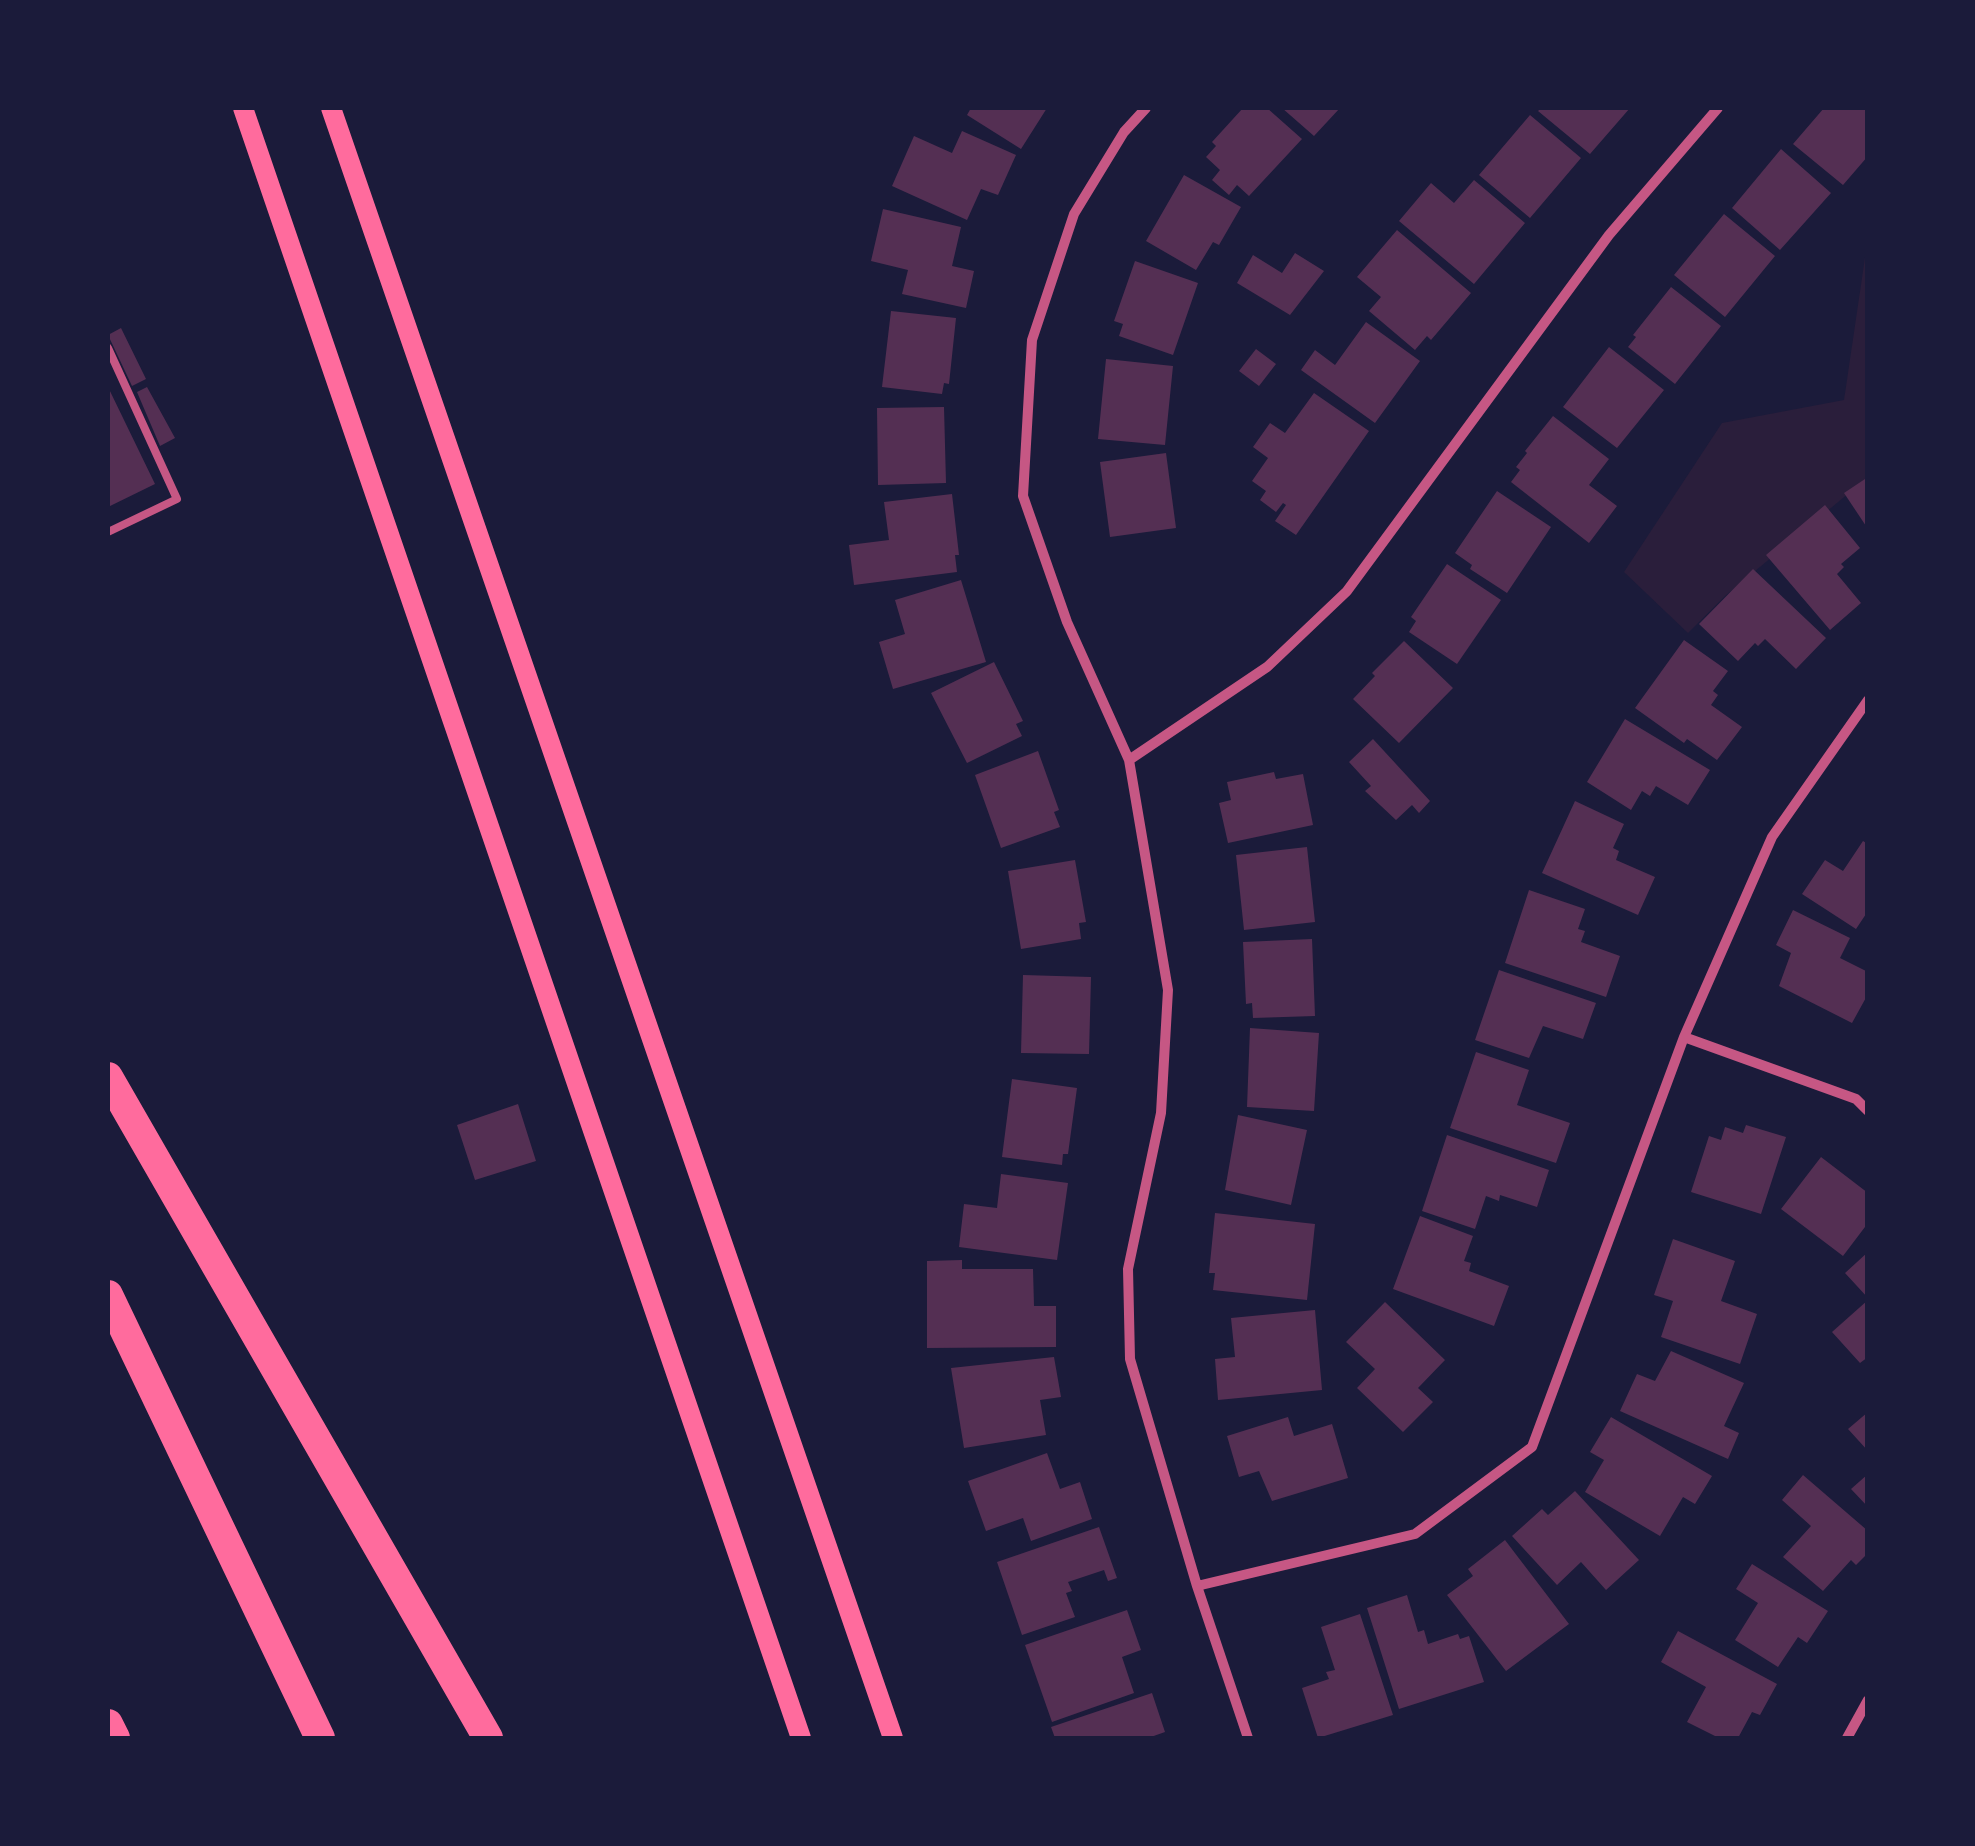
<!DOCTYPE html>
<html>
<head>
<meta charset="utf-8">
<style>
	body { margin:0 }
	#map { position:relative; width:1975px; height:1846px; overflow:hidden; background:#1b1b3a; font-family:Lato,sans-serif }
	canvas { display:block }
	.frame { position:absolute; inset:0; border:110px solid #1b1b3a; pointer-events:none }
</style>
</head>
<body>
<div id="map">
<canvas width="1975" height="1846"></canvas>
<div class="frame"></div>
</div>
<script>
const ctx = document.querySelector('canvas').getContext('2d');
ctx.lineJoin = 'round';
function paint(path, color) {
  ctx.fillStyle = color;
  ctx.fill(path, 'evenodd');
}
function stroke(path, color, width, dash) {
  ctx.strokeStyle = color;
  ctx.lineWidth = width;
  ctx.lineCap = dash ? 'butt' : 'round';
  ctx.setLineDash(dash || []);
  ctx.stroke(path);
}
const green = new Path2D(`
	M1867,244V478L1725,596L1688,633L1624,572L1722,423L1844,400Z`);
const building = new Path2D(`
	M971,108H1047L1021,149L967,115Z
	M1243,108H1267L1302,139L1249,196L1237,185L1229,195L1212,180L1220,170L1206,157L1216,146L1212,142Z
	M1282,108H1340L1314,136Z
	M1541,108H1630L1590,154L1538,111Z
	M1824,108H1868V156L1843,185L1793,144Z
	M1530,115L1581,158L1530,218L1479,175Z
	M962,131L1016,155L998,195L981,189L967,220L892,186L914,136L952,153Z
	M1781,149L1831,193L1780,250L1732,208Z
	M1184,175L1241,207L1219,245L1213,242L1196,270L1146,241Z
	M1474,180L1525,223L1474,284L1399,221L1431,183L1454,203Z
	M883,209L961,227L952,266L974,271L966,308L902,294L908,270L871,261Z
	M1724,214L1775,256L1725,317L1674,275Z
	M1397,230L1471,293L1431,340L1427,336L1415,350L1369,311L1381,297L1357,277Z
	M1295,253L1324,271L1290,315L1237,283L1253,255L1282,273Z
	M1135,261L1198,283L1173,355L1119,336L1123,324L1114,321Z
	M1671,287L1721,326L1675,384L1628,347L1636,337L1633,335Z
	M891,311L956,318L949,384L944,383L942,394L882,387Z
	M1366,322L1420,361L1375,423L1301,370L1315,350L1335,365Z
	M121,328L146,379L132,386L108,335Z
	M1609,347L1664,390L1617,448L1563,407Z
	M1256,349L1276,364L1259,386L1239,371Z
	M1106,359L1173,366L1165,445L1098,439Z
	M108,387L155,484L108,507Z
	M147,387L175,438L160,446L137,392Z
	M1314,393L1369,431L1296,535L1275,521L1286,505L1283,503L1276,512L1260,500L1266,491L1252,481L1268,458L1253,447L1270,423L1285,433Z
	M944,407L946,483L878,485L877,408Z
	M1553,416L1609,459L1589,485L1617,506L1589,543L1511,482L1520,470L1516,467L1527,453L1525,451Z
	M1166,453L1176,528L1110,537L1100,462Z
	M1868,477V529L1844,493Z
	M1497,491L1551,527L1507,593L1470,569L1472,565L1455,553Z
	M952,494L959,555H955L957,572L854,585L849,545L889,540L884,502Z
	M1825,505L1860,548L1841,564L1844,567L1837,574L1861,603L1830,630L1766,555Z
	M1447,564L1501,600L1457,664L1409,632L1416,621L1411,617Z
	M1753,569L1826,638L1796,669L1765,639L1758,646L1755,643L1738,661L1699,624Z
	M961,580L986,662L893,689L879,642L905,634L895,600Z
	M1684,640L1728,671L1713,691L1718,695L1711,705L1742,727L1717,760L1687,739L1684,743L1635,708Z
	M1404,641L1453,688L1399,743L1353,699L1375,676L1372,673Z
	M994,662L1023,721L1016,724L1022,736L967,763L931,693Z
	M1625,719L1710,770L1688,805L1656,786L1650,796L1642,791L1631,810L1587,782Z
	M1373,739L1430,801L1419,813L1412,805L1396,820L1365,791L1371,786L1349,762Z
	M1038,751L1059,810L1054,812L1060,827L1001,848L975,775Z
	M1274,772L1276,779L1303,774L1313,825L1228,843L1219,803L1231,800L1227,782Z
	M1575,801L1624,824L1613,848L1619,851L1616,860L1655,877L1638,915L1542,873Z
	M1863,841L1868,844V911L1856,929L1802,894L1825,860L1843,871Z
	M1307,847L1315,922L1244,930L1236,855Z
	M1075,860L1086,922L1079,923L1081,939L1021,949L1008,871Z
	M1529,890L1585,909L1578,929L1585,931L1581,942L1620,956L1606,997L1505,963Z
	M1793,910L1850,938L1840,958L1868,972V994L1852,1023L1779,986L1791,953L1776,945Z
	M1312,939L1315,1016L1253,1018L1252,1003L1246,1004L1243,942Z
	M1499,970L1596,1003L1583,1039L1543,1026L1529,1058L1475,1040Z
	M1023,975L1091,977L1089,1054L1021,1053Z
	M1250,1028L1319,1033L1314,1111L1247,1107Z
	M1476,1052L1529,1070L1517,1105L1570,1123L1556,1163L1450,1128Z
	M1012,1079L1077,1088L1068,1154H1063L1062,1165L1002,1157Z
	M518,1104L536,1161L475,1180L457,1125Z
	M1238,1115L1307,1130L1291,1205L1225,1190Z
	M1746,1125L1786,1137L1761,1214L1691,1192L1709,1136L1721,1140L1725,1127L1743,1133Z
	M1447,1135L1549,1170L1537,1207L1500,1195L1499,1201L1486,1196L1475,1229L1422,1211Z
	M1821,1157L1868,1193V1223L1843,1256L1781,1209Z
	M1001,1174L1068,1183L1057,1260L959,1247L964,1204L997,1208Z
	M1215,1213L1315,1224L1307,1300L1213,1290L1215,1273H1209Z
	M1420,1216L1473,1236L1464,1261L1471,1263L1469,1271L1509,1286L1494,1326L1393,1289Z
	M1673,1239L1735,1261L1721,1301L1757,1314L1740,1364L1661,1337L1673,1301L1654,1295Z
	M1868,1252V1298L1845,1273Z
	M962,1260V1269H1033L1034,1306H1056V1347L927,1348V1261Z
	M1868,1300V1357L1860,1363L1832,1332Z
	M1385,1302L1445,1360L1418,1388L1433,1402L1403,1432L1357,1388L1375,1369L1346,1342Z
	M1315,1310L1322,1390L1218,1400L1215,1359L1235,1357L1231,1318Z
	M1671,1351L1744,1383L1724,1426L1739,1433L1728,1459L1620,1411L1637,1374L1655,1381Z
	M1054,1357L1061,1397L1040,1400L1046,1435L964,1448L951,1368Z
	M1868,1412V1451L1848,1429Z
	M1288,1417L1294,1436L1332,1424L1348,1478L1272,1501L1259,1471L1239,1477L1227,1436Z
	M1611,1417L1712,1476L1695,1504L1683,1497L1660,1536L1585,1492L1604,1460L1590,1452Z
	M1047,1453L1060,1489L1080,1482L1092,1519L1031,1541L1023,1518L986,1531L968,1481Z
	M1868,1474V1507L1851,1489Z
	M1803,1475L1868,1531V1553L1856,1565L1851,1560L1823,1591L1783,1557L1811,1526L1782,1500Z
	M1575,1491L1639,1560L1606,1590L1581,1562L1557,1585L1512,1536L1542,1509L1548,1515Z
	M1099,1527L1117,1578L1108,1581L1104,1570L1068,1582L1072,1591L1066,1593L1075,1617L1022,1635L997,1562Z
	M1505,1540L1569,1624L1506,1671L1447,1595L1473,1576L1468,1569Z
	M1752,1564L1828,1611L1807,1643L1798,1637L1778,1667L1735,1640L1758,1603L1736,1589Z
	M1407,1595L1418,1632L1424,1630L1428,1644L1458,1634L1460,1639L1469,1636L1484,1682L1399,1709L1367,1608Z
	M1127,1610L1141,1650L1122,1657L1134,1693L1052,1722L1025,1645Z
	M1360,1614L1393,1715L1318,1738L1302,1688L1329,1679L1326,1672L1335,1670L1321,1627Z
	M1678,1631L1777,1684L1760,1715L1752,1712L1738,1738H1719L1687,1722L1706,1687L1661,1662Z
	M1152,1693L1165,1732L1148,1738H1055L1051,1727Z`);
const service = new Path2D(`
	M108,348L177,499L108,532`);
const minor = new Path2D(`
	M1146,108L1124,132L1074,214L1032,340L1023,496L1067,622L1129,760L1168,990L1161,1113L1128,1269L1130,1359L1197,1586L1248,1738
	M1129,760L1267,667L1347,591L1609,235L1718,108
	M1684,1037L1856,1099L1868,1111
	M1197,1586L1415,1534L1532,1447L1684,1037L1772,837L1868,700
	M1847,1738L1868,1700`);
const secondary = new Path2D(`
	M243,108L801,1738
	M331,108L893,1738`);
const motorway = new Path2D(`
	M108,1077L488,1738
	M108,1295L320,1738
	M108,1724L115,1738`);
paint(green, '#2a1e3b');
paint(building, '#542f53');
stroke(service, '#c65784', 8);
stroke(minor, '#c65784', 10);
stroke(secondary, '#ff6b9d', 20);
stroke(motorway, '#ff6b9d', 30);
</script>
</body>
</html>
